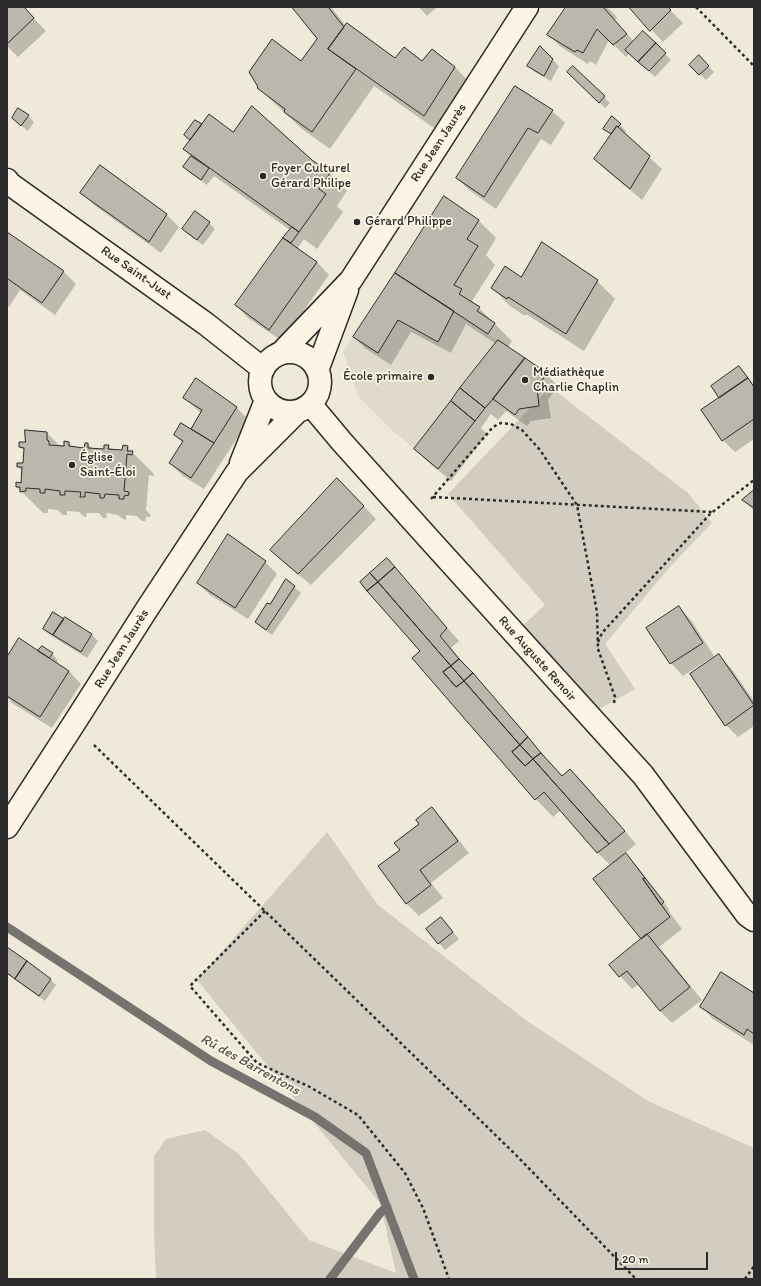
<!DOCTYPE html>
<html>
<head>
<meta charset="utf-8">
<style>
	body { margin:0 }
	#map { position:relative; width:761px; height:1286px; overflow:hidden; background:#efe9da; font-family:Itim,sans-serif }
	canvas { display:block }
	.frame { position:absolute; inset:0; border:8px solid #2b2b2b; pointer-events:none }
	.scale { position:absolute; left:615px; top:1252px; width:93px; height:18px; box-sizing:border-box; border:2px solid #2b2b2b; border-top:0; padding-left:5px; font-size:12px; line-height:14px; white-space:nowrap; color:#2b2b2b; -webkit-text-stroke:3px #fcf5e5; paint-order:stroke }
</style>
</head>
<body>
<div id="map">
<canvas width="761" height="1286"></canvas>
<div class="frame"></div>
<div class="scale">20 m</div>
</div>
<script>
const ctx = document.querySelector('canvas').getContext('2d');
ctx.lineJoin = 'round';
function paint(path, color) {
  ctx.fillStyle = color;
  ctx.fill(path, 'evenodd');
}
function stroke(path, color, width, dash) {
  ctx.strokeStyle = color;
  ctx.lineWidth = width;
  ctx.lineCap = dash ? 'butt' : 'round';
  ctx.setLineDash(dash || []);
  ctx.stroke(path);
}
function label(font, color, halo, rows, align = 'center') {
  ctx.font = font + ' Itim,sans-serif';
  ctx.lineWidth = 3.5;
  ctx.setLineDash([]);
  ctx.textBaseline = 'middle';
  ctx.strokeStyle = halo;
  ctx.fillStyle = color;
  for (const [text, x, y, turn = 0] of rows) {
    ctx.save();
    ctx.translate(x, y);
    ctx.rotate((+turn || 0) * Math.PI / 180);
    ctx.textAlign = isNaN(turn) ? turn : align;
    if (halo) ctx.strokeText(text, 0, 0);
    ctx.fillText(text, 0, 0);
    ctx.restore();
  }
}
const built = new Path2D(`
	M395,273L525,358L438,469L393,431L358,396L343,352Z`);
const green = new Path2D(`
	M550,387L688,493L712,523L669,568L605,644L635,689L596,711L521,627L545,605L448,494Z
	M327,832L378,905L527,1021L650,1102L754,1148V1279H156L154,1234V1156L166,1139L205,1130L239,1154L309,1240L396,1273L380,1203L197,980Z`);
const shadow = new Path2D(`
	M7,7H23L46,31L18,57L7,46Z
	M293,7H331L346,26L396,59L455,67L472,85L441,133L374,86L330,149L302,129L258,88L301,62L319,39Z
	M419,7H437L427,16Z
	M567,7H607L617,17L615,20L634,42L643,32L671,60L655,77L630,53L626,57L609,40L596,65L590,61L588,64L561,47L549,35Z
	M630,7H667L683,23L663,42Z
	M540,48L559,66L551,81L535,72L529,66Z
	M699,57L714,72L706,80L691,65Z
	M573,67L610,103L605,108L568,72Z
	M515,88L552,111L565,123L551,145L541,139L496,209L469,190L457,178Z
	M28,116L34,122L28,131L19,124Z
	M612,117L626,131L624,134L662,169L642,200L607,171L595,159L611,135L604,128Z
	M202,126L233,133L312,161L330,174L347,191L337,206L343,212L317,249L304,239L297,249L317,262L329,275L282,341L248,318L236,305L288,241L290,230L214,176L207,185L190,173L184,167L192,157L184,149Z
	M100,167L167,215L179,227L161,253L94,205L82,193Z
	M444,198L479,221L496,238L486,255L495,265L472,301L512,341L508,348L546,374L558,386L548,400L551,418L531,421L527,426L506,411L498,420L491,414L481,428L487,434L451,481L427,461L415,449L496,344L466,324L451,353L411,332L391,365L366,349L354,337Z
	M209,223L215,229L203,245L189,235L183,229Z
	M7,234L64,272L76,284L55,315L20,290L9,307L7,305Z
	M521,278L597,281L615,299L584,351L526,314L525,316L510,306L492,288Z
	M739,367L745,373L754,386V439L735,452L723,440L720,398Z
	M196,379L237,408L249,420L204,489L183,476L170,463L183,443L175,435L191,430L201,413L184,398Z
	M47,433L61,447H65L69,443L74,448L85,449L86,444H88L93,449L105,450L108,446L113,450L123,451L127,447L154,474V476L149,475L146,510L151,515L150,517H146L145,521H142L137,516L126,515V520L123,519L118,515L106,513L107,518H103L99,513H87L86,517L83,516L79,512L67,511V515H63L58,510L48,509V513H43L17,487L22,484L23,471L18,467L24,464L25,451L20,447Z
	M349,491L376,519L311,585L283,562L271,550Z
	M754,492V511L744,500Z
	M228,536L265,562L277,574L248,619L210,595L198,583Z
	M401,575L459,641L451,648L547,759L563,777L570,770L583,782L636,844L624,854L638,867L656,891H655L669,909L668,910L682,929L659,947L702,1000L672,1023L660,1011L639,984L632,989L620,976L643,939L611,866L598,853L561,810L553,817L536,799L422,651Z
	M287,581L301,593L272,635L262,628L256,622L271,606Z
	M679,608L691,620L714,656L683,676L671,663L647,628Z
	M65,619L92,635L98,641L87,658L50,635L44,629L64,620Z
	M42,654H52L58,660L56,663L69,671L81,684L52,728L12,703L7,697V659Z
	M719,656L731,668L754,701V726L738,737L726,725Z
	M432,809L444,821L469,853L431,883L443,898L419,916L407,904L379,866L401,850Z
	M441,918L459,939L445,950L427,929Z
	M7,948L50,979L56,985L45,1001L7,974Z
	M754,994V1045L713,1019L701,1006Z`);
const stream = new Path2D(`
	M7,927L211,1061L315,1117L366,1153L414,1279
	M330,1279L380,1213L387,1207`);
const building = new Path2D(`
	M7,7H24L34,18L7,44Z
	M292,7H328L344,27L328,49L356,69L312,132L284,112L285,109L257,88L258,87L249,72L272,39L301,61L317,39Z
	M566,7H603L627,34L613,45L597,29L583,53L577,50L575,52L547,35Z
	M629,7H668L671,10L650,31Z
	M347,23L395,58L404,47L422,61L432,49L455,67L424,116L328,49Z
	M643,31L656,43L638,62L625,50Z
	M656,43L666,53L649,71L638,62Z
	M540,46L553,59L544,76L527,66Z
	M699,55L709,66L699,75L689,65Z
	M573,66L605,96L599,103L567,72Z
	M515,86L553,110L538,133L528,128L484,197L456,178Z
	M252,106L312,160L330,173L319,189L326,194L299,232L183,149L209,114L233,132Z
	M18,108L29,115L21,126L12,118Z
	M612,116L621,124L618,127L617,126L611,134L603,129Z
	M195,120L202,124L190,140L184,135Z
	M617,126L650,156L630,189L594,159Z
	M191,156L209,168L201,180L183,167Z
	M100,165L167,214L149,242L80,193Z
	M444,196L479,220L467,239L478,246L454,285L462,289L459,294L480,307L477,311L495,323L488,334L395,273Z
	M195,211L210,222L197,240L182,229Z
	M292,227L299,232L291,243L283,238Z
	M7,232L64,271L42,303L8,279L7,280Z
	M283,238L317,262L269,330L235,305Z
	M542,242L598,280L566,334L508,297L507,299L491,288L505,266L521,277Z
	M395,273L454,311L438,342L398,320L378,353L353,337Z
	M498,340L525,358L493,399L485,408L460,388Z
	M525,358L547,373L537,388L539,406L519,409L515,415L493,399Z
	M739,366L748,378L719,398L711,386Z
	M196,378L237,407L214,443L191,429L202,410L183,398Z
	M748,378L754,387V419L722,441L701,410Z
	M460,388L485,408L475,421L451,401Z
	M451,401L475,421L438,469L414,449Z
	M181,423L214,443L191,478L169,463L183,441L174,435Z
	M25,430L47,432V440L49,441V445L64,446V441L69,442V446L84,448L85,443H88V448L104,449V445H109L108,449L122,450L123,445L128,446L127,451H133L132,455L127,454L124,491L129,492V495L124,496V499H119V495L105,494L104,498H100V494L85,492V497H80L81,492L65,491V495H60V491L45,489V493H40V489L26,488V491L20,492V487H16V482L21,483L22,467H17V463H23L24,448L19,447V442H25Z
	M337,478L364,506L298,574L270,550Z
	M754,490V508L742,500Z
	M228,534L266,561L235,608L197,583Z
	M387,558L395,567L378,582L370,573Z
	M395,567L447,628L440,636L459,659L451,666L378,582Z
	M370,573L378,582L367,591L360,582Z
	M286,579L295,586L266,630L255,622L267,603L270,604Z
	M378,582L451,666L443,672L456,687L464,681L520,745L512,752L525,766L533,759L609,844L597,853L544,792L535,800L412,658L420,651L367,591Z
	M679,606L703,643L670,664L646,628Z
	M53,612L64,619L53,635L43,629Z
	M65,617L92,634L81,652L53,635Z
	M19,638L69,671L40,717L7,696V657Z
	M42,646L53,653L49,658L38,651Z
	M719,654L754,705L725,726L690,674Z
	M459,659L473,673L464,681L451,666Z
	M451,666L464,681L456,687L443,672Z
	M473,673L528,737L520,745L464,681Z
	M528,737L541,753L533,759L520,745Z
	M520,745L533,759L525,766L512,752Z
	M541,753L562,776L570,769L625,831L609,844L533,759Z
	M432,807L458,841L420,870L431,885L406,904L378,866L400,850L394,843L419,824L416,820Z
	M626,853L645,878L643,879L670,917L641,939L593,879Z
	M645,878L664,902L661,905L643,879Z
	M441,917L453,932L438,944L426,929Z
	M647,934L690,987L660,1011L627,971L619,977L609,965Z
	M7,947L27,961L15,979L7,973Z
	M27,961L51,979L39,996L15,979Z
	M721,972L754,993V1034L747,1029L744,1035L700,1007Z`);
const path = new Path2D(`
	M696,7L754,66
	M433,497L712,512
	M431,499L493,427L501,423L511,424L522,430L540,450L577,505L597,612L598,649
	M598,642L602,633L710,514L754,480
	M598,649L615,697L614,703
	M94,745L515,1154L636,1279
	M265,911L190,986L257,1063L308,1086L358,1115L405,1173L423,1208L449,1279
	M745,1279L754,1266`);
const minor = new Path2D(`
	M7,180L10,184L206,324L263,369
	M311,405L342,442L430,540L643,775L747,915L754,920`);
const secondary = new Path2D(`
	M260 382a30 30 0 1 1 60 0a30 30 0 1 1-60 0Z
	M282,352L351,280L527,7
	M318,368L347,290
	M241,463L266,400
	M7,827L73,725L147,609L237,472L297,412`);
const markers = [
	[263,176,4,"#2b2b2b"],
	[357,222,4,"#2b2b2b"],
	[431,377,4,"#2b2b2b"],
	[525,380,4,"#2b2b2b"],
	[72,465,4,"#2b2b2b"]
];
const streetNames = [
	["Rue Jean Jaurès",439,143,-57],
	["Rue Saint-Just",136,273,35],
	["Rue Jean Jaurès",122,649,-58],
	["Rue Auguste Renoir",537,659,48]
];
const poiNames = [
	["Foyer Culturel",271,169],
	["Gérard Philipe",271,184],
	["Gérard Philippe",365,222],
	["Médiathèque",533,373],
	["Charlie Chaplin",533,388],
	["École primaire",423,377,"right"],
	["Église",80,458],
	["Saint-Éloi",80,473]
];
const waterNames = [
	["Rû des Barrentons",250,1065,29]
];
paint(built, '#e0dacc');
paint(green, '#d2cdc0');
paint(shadow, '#0003');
stroke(stream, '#75736d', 9);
paint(building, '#bcb7ac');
stroke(building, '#2b2b2b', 1);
stroke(minor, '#2b2b2b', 25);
stroke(secondary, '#2b2b2b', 25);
stroke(path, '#2b2b2b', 2.5, [3, 3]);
stroke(minor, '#fcf5e5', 22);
stroke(secondary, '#fcf5e5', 22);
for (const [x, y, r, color] of markers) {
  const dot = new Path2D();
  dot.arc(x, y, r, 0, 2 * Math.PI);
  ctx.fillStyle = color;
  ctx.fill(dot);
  stroke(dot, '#fcf5e5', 1.5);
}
label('13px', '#2b2b2b', '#fcf5e5', streetNames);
label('13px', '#2b2b2b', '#fcf5e5', poiNames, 'left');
label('italic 14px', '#565552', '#fcf5e5', waterNames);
</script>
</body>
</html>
